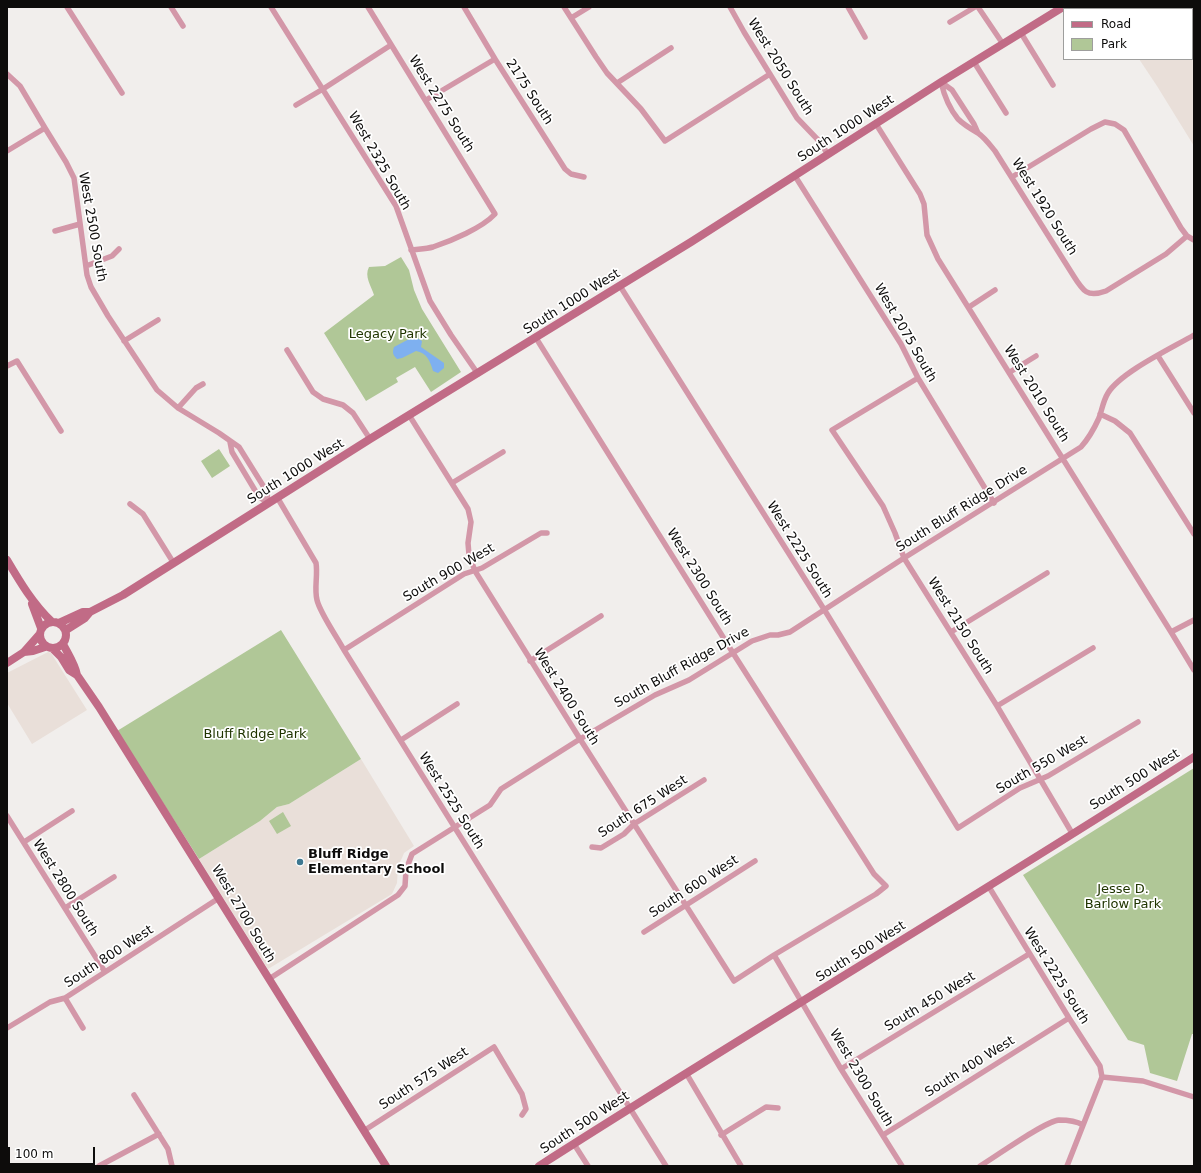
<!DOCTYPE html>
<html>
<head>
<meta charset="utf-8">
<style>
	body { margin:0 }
	#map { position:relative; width:1201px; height:1173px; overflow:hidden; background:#f1eeec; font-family:"DejaVu Sans",sans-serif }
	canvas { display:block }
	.frame { position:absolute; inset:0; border:8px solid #0d0c0b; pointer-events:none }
	.legend { position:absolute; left:1063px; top:8px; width:130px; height:52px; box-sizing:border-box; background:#fff; border:1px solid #9e9e9d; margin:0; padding:5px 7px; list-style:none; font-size:12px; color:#0d0c0b }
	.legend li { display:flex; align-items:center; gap:8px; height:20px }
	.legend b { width:20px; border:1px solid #9e9e9d }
	.scale { position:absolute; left:8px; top:1147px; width:87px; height:18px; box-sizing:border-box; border:2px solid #0d0c0b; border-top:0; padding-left:5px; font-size:12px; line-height:14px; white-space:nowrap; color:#0d0c0b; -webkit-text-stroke:3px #fff; paint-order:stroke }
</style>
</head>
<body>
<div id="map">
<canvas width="1201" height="1173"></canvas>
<div class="frame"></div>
<ul class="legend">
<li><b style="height:5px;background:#c16b86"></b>Road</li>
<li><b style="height:11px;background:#b0c797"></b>Park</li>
</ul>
<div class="scale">100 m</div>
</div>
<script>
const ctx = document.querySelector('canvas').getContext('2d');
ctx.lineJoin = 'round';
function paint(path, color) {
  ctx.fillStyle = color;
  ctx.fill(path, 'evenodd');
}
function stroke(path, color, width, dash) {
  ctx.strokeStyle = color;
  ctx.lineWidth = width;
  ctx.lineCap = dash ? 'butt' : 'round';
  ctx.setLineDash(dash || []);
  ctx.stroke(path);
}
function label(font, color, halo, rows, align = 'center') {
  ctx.font = font + ' "DejaVu Sans",sans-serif';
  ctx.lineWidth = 3.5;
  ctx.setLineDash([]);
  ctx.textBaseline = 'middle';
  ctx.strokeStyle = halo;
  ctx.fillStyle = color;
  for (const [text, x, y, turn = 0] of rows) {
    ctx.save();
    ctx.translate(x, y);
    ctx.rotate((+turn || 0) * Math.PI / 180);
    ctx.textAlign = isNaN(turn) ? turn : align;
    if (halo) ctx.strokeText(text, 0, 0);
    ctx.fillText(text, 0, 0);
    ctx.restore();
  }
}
const built = new Path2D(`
	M1100,7H1194V146L1157,86L1139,59H1192V9H1101Z
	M48,652L51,653L87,710L32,744L7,703V673Z
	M361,759L414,846L404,853L402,858L398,866L397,883L392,894L268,969L199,859L260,821L277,807L289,804Z`);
const green = new Path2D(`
	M401,257L409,270L414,290L422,309L461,372L431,392L415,367L396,378L398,382L366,401L324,333L374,295C371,286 364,276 369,267L385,266Z
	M219,449L230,466L212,478L201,461Z
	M281,630L361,759L289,804L277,807L260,821L199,859L117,731Z
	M1194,768V1034H1192L1177,1081L1150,1073L1144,1045L1128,1040L1023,875Z
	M283,812L291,826L277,834L269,821Z`);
const water = new Path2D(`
	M413,337L417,338L422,341L421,347L444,363V368L438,373L433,371C430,361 427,353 416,351L402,358L397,359C393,355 392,353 394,347Z`);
const street = new Path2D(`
	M67,7L122,93
	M171,7L183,26
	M271,7L396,206L430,301L451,335L478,374
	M368,7L495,214C482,228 451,241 433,247C426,249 418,249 411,250
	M464,7L495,59L565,169L571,174L584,177
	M564,7L596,57L607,73L641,109L665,141L770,74
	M730,7L744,32L797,118L821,143L828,155
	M848,7L865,37
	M978,7L1003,44
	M1070,7L1071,9
	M571,18L589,7
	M950,22L975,7
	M1021,33L1053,85
	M974,62L1006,113
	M7,74L20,86L45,128L66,162L74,178L87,275L91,287L108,316L157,390L178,408L219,433L239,447L267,492L268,503
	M941,82C944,95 949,108 958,119C964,125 971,129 978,133C985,138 990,145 995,151L1073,275C1083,291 1087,298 1106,291L1166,254L1187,236
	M941,82L952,90L974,124L978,133
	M617,83L671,48
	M426,100L495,59
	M296,105L323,89L391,45
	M876,124L920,194L924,204L927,235L938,259L1171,632L1194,670
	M7,151L45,128
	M795,176L901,344L918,378L994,503
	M1012,177L1091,129L1105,122L1115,124L1124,130L1181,228L1187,236L1194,240
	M55,231L80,224
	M86,266L112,256L119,249
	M620,286L827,614L958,828L1020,788L1048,776L1138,722
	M969,307L995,290
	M124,341L158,320
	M287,350L313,392L323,399L343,405L353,413L370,439
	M1158,356L1194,413
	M7,366L17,361L61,431
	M1010,372L1036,356
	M918,378L832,430L883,506L895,533L904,558L997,706L1072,833
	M178,408L196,388L203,384
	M1100,414L1115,421L1130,433L1194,534
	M409,415L468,509L471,522L468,543L469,555L475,571L580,739L734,981L774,955L876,894L886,886L874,874L733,653L536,338
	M230,442L232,452L259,497L268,503
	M452,483L503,452
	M277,497L316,563C318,575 314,588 317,600C320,613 337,637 344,650L666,1166
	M130,504L143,514L173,562
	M951,632L1047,573
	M1171,632L1194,620
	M344,650L464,574L482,568L541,533H547
	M530,661L601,616
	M997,706L1093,648
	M401,740L457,704
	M7,816L105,972
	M24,842L72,811
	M592,847L601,848L624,834L634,824L704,780
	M989,887L1069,1018L1100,1066L1102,1077
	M65,908L114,877
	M644,932L755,861
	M774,955L841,1069L902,1166
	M269,979L398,895L405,886L406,870L412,854L490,805L501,789L580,739L655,695L689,680L752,641L770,635H778L790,632L904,558L1081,447C1089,438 1094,429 1099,418C1102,410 1103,401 1108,393C1121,372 1172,348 1194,335
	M65,998L83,1028
	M7,1028L50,1002L65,998L219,898
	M841,1069L1029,954
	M686,1073L741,1166
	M1102,1077L1143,1081L1194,1097
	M134,1095L168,1149L172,1166
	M365,1130L494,1047L522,1094L526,1109L522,1115
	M721,1135L766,1107L778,1108
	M883,1135L1069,1018
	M574,1144L588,1166
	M99,1166L159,1134
	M980,1166C995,1157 1045,1121 1059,1120C1067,1120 1076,1121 1083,1125
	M1067,1166L1102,1077`);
const secondary = new Path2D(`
	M7,560C20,582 33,604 52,622
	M32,604L41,628
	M40 635a13 13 0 1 1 26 0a13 13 0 1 1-26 0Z
	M59,623L83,612H90L123,595L370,439L691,242L941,82L1063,7
	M66,630L85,618L90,612
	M63,644C68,654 75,664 77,675
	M53,649L61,657L69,670L77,675L99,707L386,1166
	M24,652L33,651L45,647
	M7,663L24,652L39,635
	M539,1166C756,1027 978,896 1194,757`);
const markers = [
	[300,862,4,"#3e7891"]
];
const streetNames = [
	["West 2050 South",780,67,58],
	["2175 South",529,92,57],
	["West 2275 South",441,104,58],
	["South 1000 West",846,129,-33],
	["West 2325 South",379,161,60],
	["West 1920 South",1044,207,58],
	["West 2500 South",92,227,80],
	["South 1000 West",572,302,-32],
	["West 2075 South",905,333,60],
	["West 2010 South",1036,394,58],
	["South 1000 West",296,472,-32],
	["South Bluff Ridge Drive",962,509,-32],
	["West 2225 South",799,550,58],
	["South 900 West",449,573,-30],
	["West 2300 South",699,577,58],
	["West 2150 South",960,626,58],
	["South Bluff Ridge Drive",682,668,-29],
	["West 2400 South",566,697,58],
	["South 550 West",1042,765,-30],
	["South 500 West",1135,780,-32],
	["West 2525 South",451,801,58],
	["South 675 West",643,807,-33],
	["South 600 West",694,887,-33],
	["West 2800 South",65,888,58],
	["West 2700 South",243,914,59],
	["South 500 West",861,952,-32],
	["South 800 West",109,957,-33],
	["West 2225 South",1056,976,58],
	["South 450 West",930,1002,-31],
	["South 400 West",970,1067,-32],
	["West 2300 South",861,1078,59],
	["South 575 West",424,1079,-33],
	["South 500 West",585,1123,-33]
];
const parkNames = [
	["Legacy Park",388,335],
	["Bluff Ridge Park",255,735],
	["Jesse D.",1123,890],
	["Barlow Park",1123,905]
];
const poiNames = [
	["Bluff Ridge",308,855],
	["Elementary School",308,870]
];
paint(built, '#e9dfd9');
paint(green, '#b0c797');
paint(water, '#7eb0f0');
stroke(street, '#d397a8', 5.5);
stroke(secondary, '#c16b86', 8);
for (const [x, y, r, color] of markers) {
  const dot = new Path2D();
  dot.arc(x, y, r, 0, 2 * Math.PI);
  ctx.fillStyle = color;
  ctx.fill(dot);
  stroke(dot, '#fff', 1.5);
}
label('13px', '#0d0c0b', '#fff', streetNames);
label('13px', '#203500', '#fff', parkNames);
label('bold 13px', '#0d0c0b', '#fff', poiNames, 'left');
</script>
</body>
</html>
